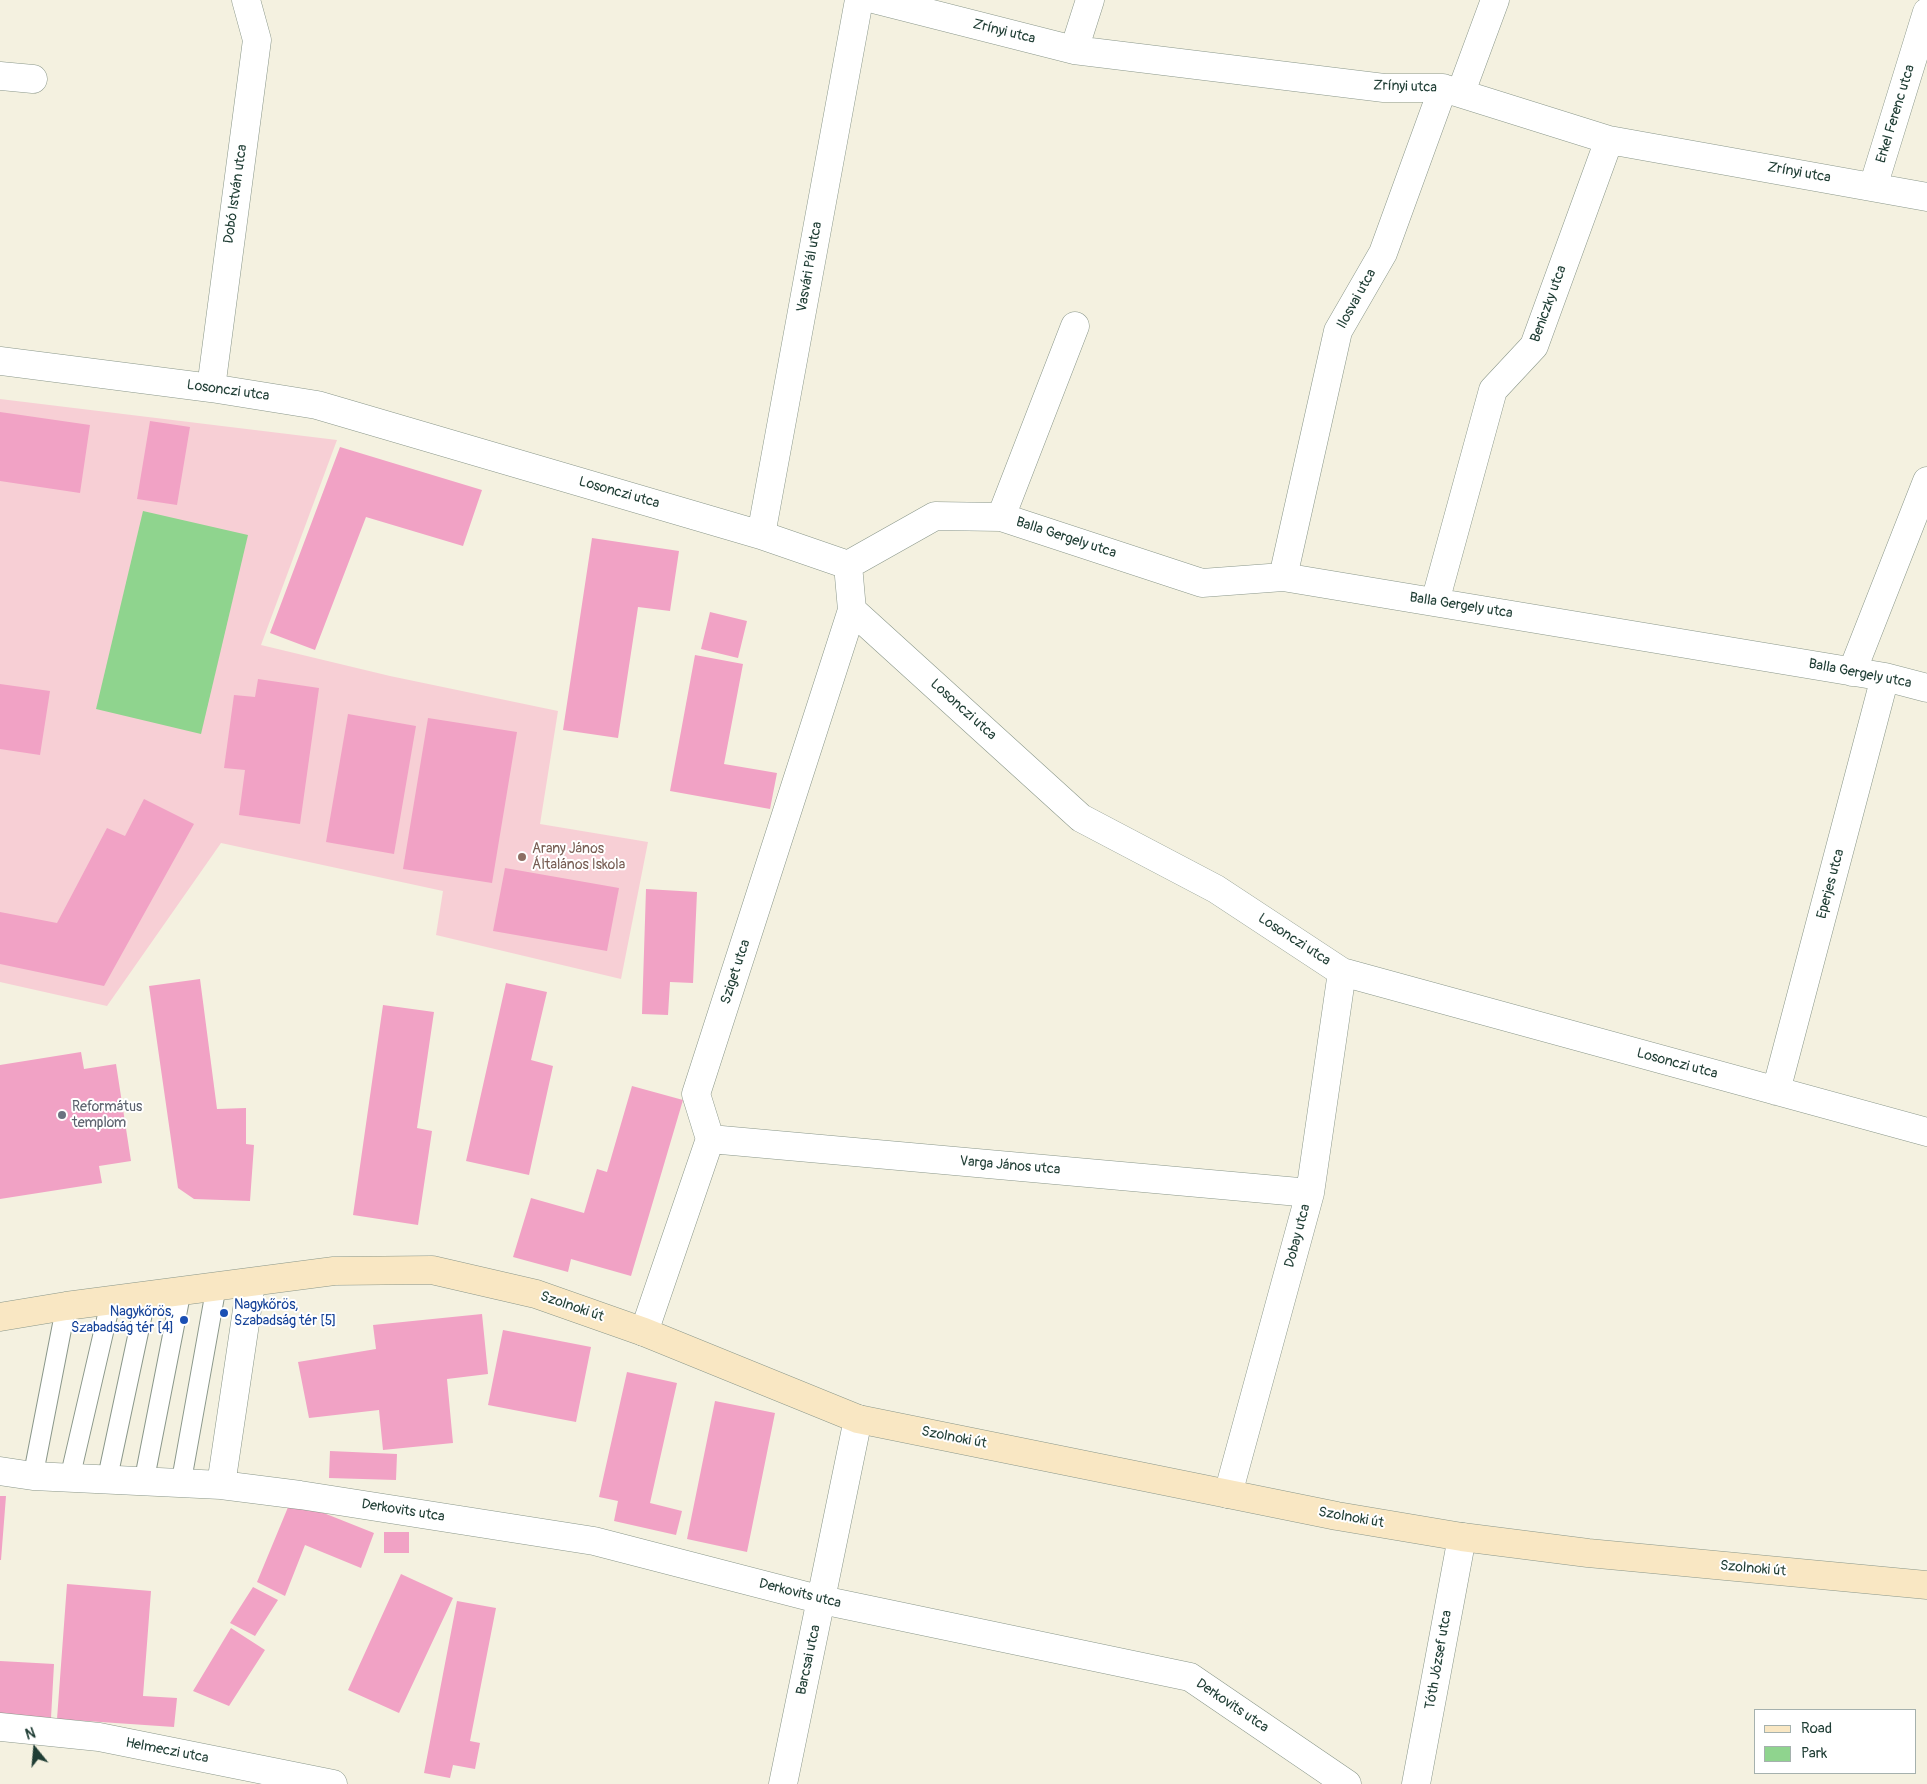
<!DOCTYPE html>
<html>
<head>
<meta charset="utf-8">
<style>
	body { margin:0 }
	#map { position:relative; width:1927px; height:1784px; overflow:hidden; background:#f4f1e0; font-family:Pangolin,sans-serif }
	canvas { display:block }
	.legend { position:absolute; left:1754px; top:1709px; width:162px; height:65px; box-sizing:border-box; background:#fff; border:1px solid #a5b1ae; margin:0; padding:6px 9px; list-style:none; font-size:15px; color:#1f3d34 }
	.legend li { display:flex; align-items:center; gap:10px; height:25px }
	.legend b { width:25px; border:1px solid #a5b1ae }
	.north { position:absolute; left:10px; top:1724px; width:50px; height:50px; -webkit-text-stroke:4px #fff; paint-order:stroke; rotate:343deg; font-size:14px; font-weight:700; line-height:20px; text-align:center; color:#1f3d34 }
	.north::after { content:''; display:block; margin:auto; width:18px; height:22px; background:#1f3d34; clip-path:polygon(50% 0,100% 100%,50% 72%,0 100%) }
</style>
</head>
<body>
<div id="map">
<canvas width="1927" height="1784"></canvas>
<ul class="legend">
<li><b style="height:6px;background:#f9e7c3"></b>Road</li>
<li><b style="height:14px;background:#8fd48e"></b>Park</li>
</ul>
<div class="north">N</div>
</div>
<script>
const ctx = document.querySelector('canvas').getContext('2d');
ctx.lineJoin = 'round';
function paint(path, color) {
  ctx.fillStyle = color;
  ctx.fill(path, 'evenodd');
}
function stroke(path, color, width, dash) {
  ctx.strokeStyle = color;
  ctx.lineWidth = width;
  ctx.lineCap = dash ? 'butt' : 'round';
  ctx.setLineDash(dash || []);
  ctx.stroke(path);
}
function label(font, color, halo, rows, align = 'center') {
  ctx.font = font + ' Pangolin,sans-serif';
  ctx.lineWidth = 4;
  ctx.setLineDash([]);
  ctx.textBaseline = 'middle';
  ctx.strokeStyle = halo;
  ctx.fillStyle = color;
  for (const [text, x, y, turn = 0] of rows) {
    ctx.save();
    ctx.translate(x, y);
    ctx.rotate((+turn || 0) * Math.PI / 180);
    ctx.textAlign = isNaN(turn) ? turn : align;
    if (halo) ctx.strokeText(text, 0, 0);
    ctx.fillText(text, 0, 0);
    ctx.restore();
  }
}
const built = new Path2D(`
	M0,399L337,440L261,645L390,676L558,711L540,824L648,842L621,979L436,935L443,891L221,843L107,1006L0,982Z`);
const green = new Path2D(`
	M143,511L248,535L201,734L96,709Z`);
const building = new Path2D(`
	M0,412L90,425L80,493L0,481Z
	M150,421L190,427L177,505L137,499Z
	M340,447L482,490L463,546L366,517L315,650L270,633Z
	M592,538L679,551L670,611L638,607L618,738L563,730Z
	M710,612L747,621L738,658L701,649Z
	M695,655L743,664L724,764L777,773L770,809L670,791Z
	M258,679L319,688L300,824L239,815L245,770L224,768L234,695L255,697Z
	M0,684L50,691L40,755L0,749Z
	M348,714L416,726L394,854L326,842Z
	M428,718L517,732L492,883L403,869Z
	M144,799L194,824L104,986L0,964V912L57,923L107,828L125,836Z
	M505,868L619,888L607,951L493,931Z
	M646,889L697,892L693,983L670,982L668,1015L642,1014Z
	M200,979L217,1109L246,1108V1144L254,1145L250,1201L194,1199L178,1188L149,986Z
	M506,983L547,992L531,1060L553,1066L529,1175L466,1161Z
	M383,1005L434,1012L417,1128L432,1131L418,1225L353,1215Z
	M81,1052L84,1069L116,1064L131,1161L99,1166L102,1183L0,1199V1065Z
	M632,1086L683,1100L631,1276L571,1259L568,1272L513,1257L531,1198L584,1213L597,1169L607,1172Z
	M482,1314L488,1374L447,1379L453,1443L383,1450L379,1410L309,1418L298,1362L376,1349L373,1325Z
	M503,1330L591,1347L576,1422L488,1405Z
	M627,1372L677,1383L650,1503L682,1511L676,1535L614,1521L618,1501L599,1497Z
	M715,1401L775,1413L747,1552L687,1539Z
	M330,1451L397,1454L396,1480L329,1478Z
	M0,1496H6L1,1560H0Z
	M291,1500L374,1533L361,1568L305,1545L285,1596L257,1582Z
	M384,1532H409V1553H384Z
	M401,1574L453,1598L399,1713L348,1690Z
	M67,1584L151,1591L143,1696L177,1698L174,1727L57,1719Z
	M253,1587L278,1600L255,1636L230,1623Z
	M457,1601L496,1608L470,1741L480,1743L475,1769L453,1765L450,1778L424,1773Z
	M231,1628L265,1650L229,1706L193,1691Z
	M0,1661L54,1664L51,1718L0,1715Z`);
const lane = new Path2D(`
	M33,1476L66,1306
	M70,1477L111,1300
	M107,1480L146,1297
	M144,1481L181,1292
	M181,1483L216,1288`);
const street = new Path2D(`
	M877,0L1074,50L1384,88H1443L1609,140L1927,197
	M1074,50L1090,0
	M0,76L33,79
	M1461,92L1495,0
	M1873,187L1927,12
	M0,361L211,388L317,405L761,535L848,565L852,610L1081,818L1216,889L1342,972L1927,1132
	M211,388L257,40L246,0
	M1001,517L1075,326
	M761,535L859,0
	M848,565L935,516L1001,517L1202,583L1283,577L1885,677L1927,688
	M1283,577L1338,331L1383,253L1443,88
	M1435,602L1493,390L1534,346L1609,140
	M1852,672L1927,481
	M1776,1091L1885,677
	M710,1139L1310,1193
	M644,1332L710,1139L696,1094L852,610
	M0,1471L33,1476L221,1485L300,1495L594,1541L822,1600L1190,1677L1347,1784
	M221,1485L251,1283
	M1228,1494L1310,1193L1342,972
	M0,1727L99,1737L333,1784
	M783,1784L858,1419
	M1416,1784L1462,1537`);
const secondary = new Path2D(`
	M0,1317L66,1306L334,1271L432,1270L536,1294L644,1332L858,1419L1337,1516L1462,1537L1588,1553L1927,1585`);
const markers = [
	[522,857,5,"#8d6e63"],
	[62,1115,5,"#6b7280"],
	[224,1313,5,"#1a4fb4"],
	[184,1320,5,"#1a4fb4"]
];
const streetNames = [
	["Zrínyi utca",1004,32,14],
	["Zrínyi utca",1405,87,2],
	["Erkel Ferenc utca",1896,114,-73],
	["Zrínyi utca",1799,173,10],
	["Dobó István utca",236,194,-82],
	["Vasvári Pál utca",810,267,-80],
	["Ilosvai utca",1357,299,-61],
	["Beniczky utca",1549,304,-70],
	["Losonczi utca",228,391,8],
	["Losonczi utca",619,493,16],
	["Balla Gergely utca",1066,538,18],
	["Balla Gergely utca",1461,606,9],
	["Balla Gergely utca",1860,674,11],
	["Losonczi utca",963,710,42],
	["Eperjes utca",1831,884,-75],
	["Losonczi utca",1294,940,33],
	["Sziget utca",736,972,-72],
	["Losonczi utca",1677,1064,15],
	["Varga János utca",1010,1166,5],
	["Dobay utca",1298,1236,-75],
	["Szolnoki út",572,1307,19],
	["Szolnoki út",954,1438,11],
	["Derkovits utca",403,1511,9],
	["Szolnoki út",1351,1518,10],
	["Szolnoki út",1753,1569,5],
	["Derkovits utca",800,1594,14],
	["Barcsai utca",809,1660,-78],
	["Tóth József utca",1439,1660,-80],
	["Derkovits utca",1232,1706,34],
	["Helmeczi utca",167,1751,11]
];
const educationNames = [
	["Arany János",532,849],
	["Általános Iskola",532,865]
];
const worshipNames = [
	["Református",72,1107],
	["templom",72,1123]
];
const transitNames = [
	["Nagykőrös,",234,1305],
	["Szabadság tér [5]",234,1321],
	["Nagykőrös,",174,1312,"right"],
	["Szabadság tér [4]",174,1328,"right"]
];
paint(built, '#f7cfd5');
paint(green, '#8fd48e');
paint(building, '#f1a2c5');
stroke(lane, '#8a978a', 21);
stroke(street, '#8a978a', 29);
stroke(secondary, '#8a978a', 29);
stroke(lane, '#fff', 19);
stroke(street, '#fff', 28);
stroke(secondary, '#f9e7c3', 28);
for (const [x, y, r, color] of markers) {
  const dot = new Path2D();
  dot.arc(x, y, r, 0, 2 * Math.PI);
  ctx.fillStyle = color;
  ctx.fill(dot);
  stroke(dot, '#fff', 2);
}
label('14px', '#1f3d34', '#fff', streetNames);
label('14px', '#785e54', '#fff', educationNames, 'left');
label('14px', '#5b616d', '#fff', worshipNames, 'left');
label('14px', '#164399', '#fff', transitNames, 'left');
</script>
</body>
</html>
